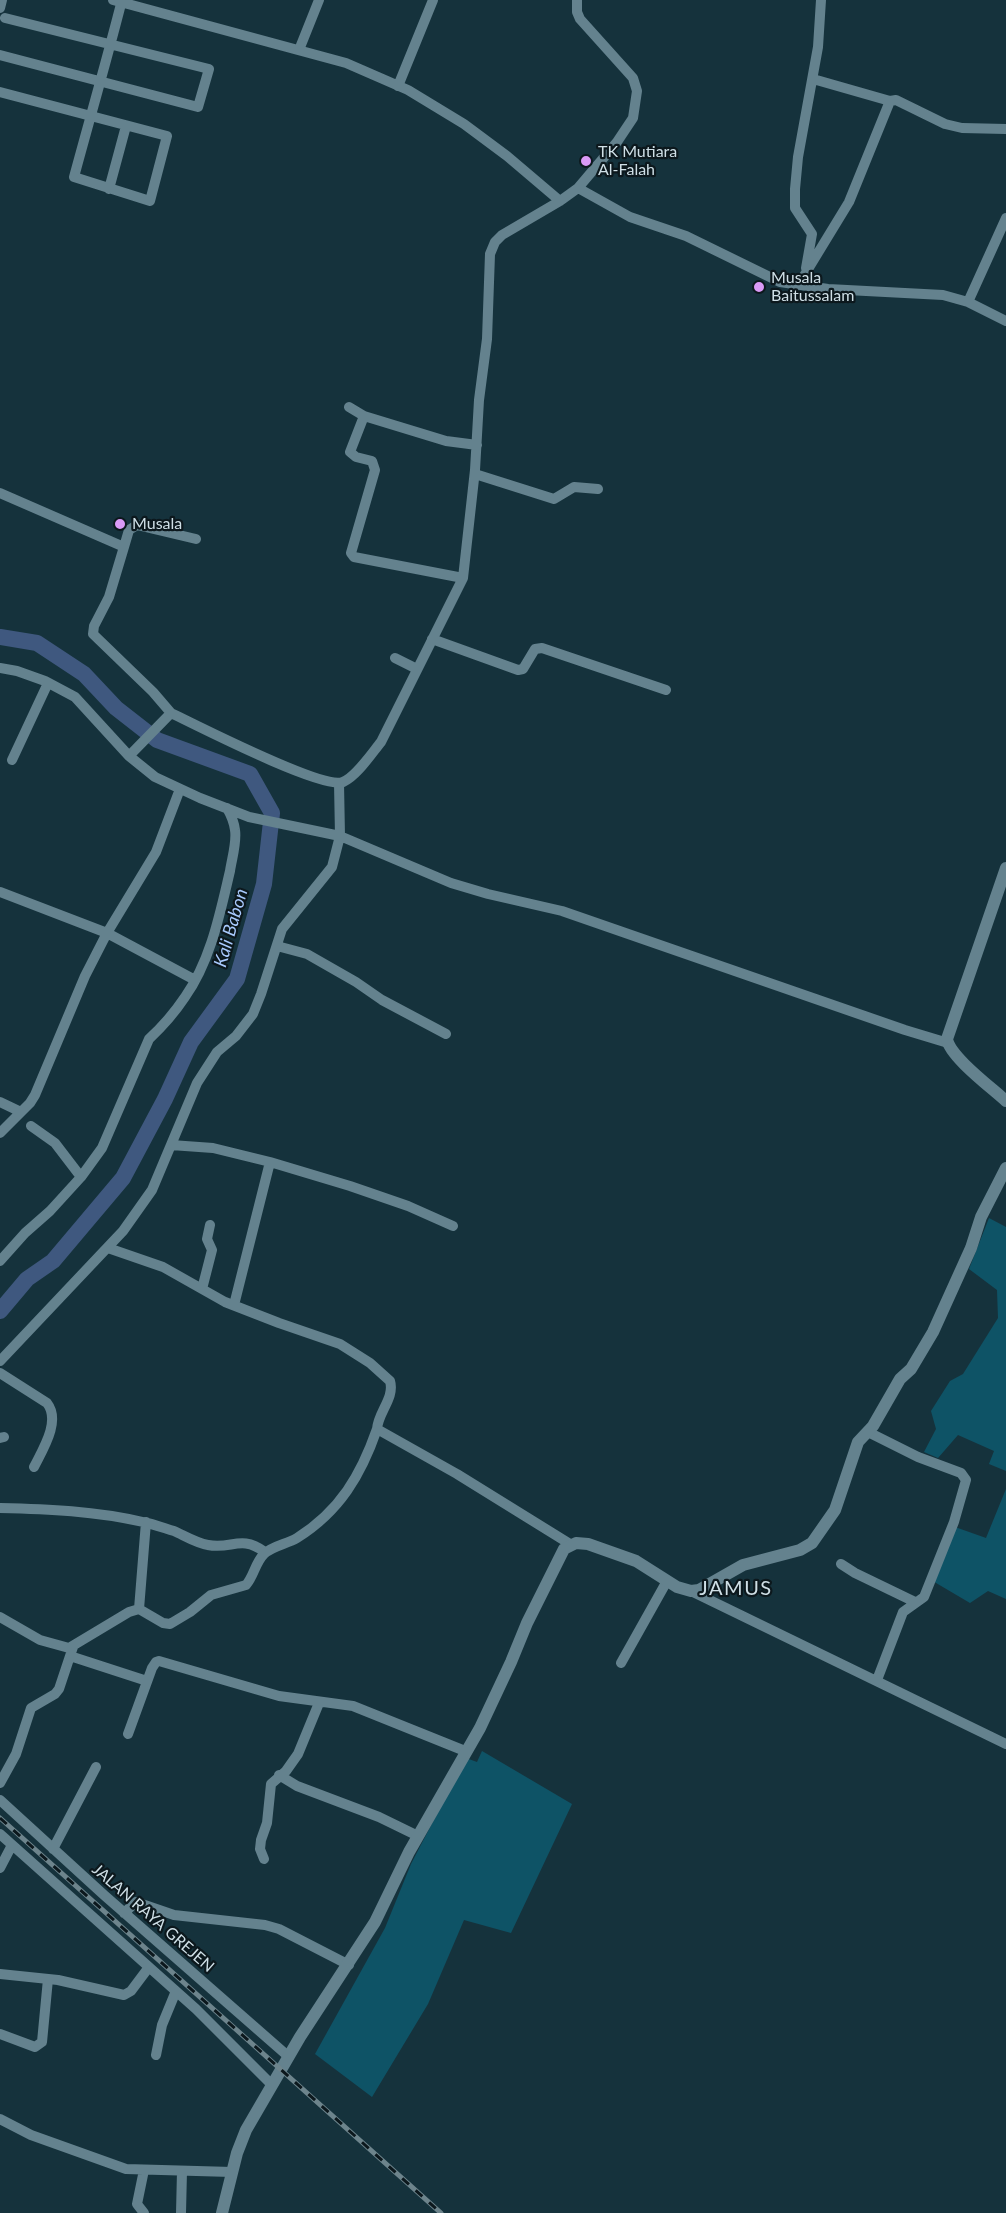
<!DOCTYPE html>
<html>
<head>
<meta charset="utf-8">
<style>
	body { margin:0 }
	canvas { display:block; background:#15323c }
</style>
</head>
<body>
<canvas width="1006" height="2213"></canvas>
<script>
const ctx = document.querySelector('canvas').getContext('2d');
ctx.lineJoin = 'round';
function paint(path, color) {
  ctx.fillStyle = color;
  ctx.fill(path, 'evenodd');
}
function stroke(path, color, width, dash) {
  ctx.strokeStyle = color;
  ctx.lineWidth = width;
  ctx.lineCap = dash ? 'butt' : 'round';
  ctx.setLineDash(dash || []);
  ctx.stroke(path);
}
function label(font, color, halo, rows, align = 'center') {
  ctx.font = font + ' Lato,sans-serif';
  ctx.lineWidth = 4.5;
  ctx.setLineDash([]);
  ctx.textBaseline = 'middle';
  ctx.strokeStyle = halo;
  ctx.fillStyle = color;
  for (const [text, x, y, turn = 0] of rows) {
    ctx.save();
    ctx.translate(x, y);
    ctx.rotate((+turn || 0) * Math.PI / 180);
    ctx.textAlign = isNaN(turn) ? turn : align;
    if (halo) ctx.strokeText(text, 0, 0);
    ctx.fillText(text, 0, 0);
    ctx.restore();
  }
}
const green = new Path2D(`
	M989,1218L1006,1227V1471L989,1464L994,1451L958,1435L938,1458L924,1452L936,1429L931,1411L950,1381L963,1374L998,1318L997,1290L969,1269Z
	M1006,1489V1599L988,1591L970,1603L931,1580L955,1527L986,1538Z
	M482,1751L572,1804L511,1933L464,1920L428,2004L372,2097L315,2054L385,1928L411,1864L466,1758L477,1762Z`);
const river = new Path2D(`
	M0,637L37,643L84,674L116,708L157,740L250,774L272,813L264,884L237,979L191,1042L165,1099L123,1178L53,1261L27,1279L0,1311`);
const minor = new Path2D(`
	M113,0L346,63L408,90L464,124L507,156L560,201
	M0,8L2,0
	M299,50L319,0
	M0,55L198,107L209,69L5,18
	M813,79L890,101
	M398,86L433,0
	M0,92L167,136L150,201L74,177C90,118 107,59 122,0
	M578,188L630,217L686,236L780,282L828,289L943,295L968,302L1006,321
	M109,189L126,126
	M806,268L812,234L795,208V189L798,157L818,47L821,0
	M799,284L849,202L890,101L896,100L945,124L962,128L1006,129
	M968,302L1006,218
	M349,407L364,416L446,441L477,445
	M364,416L350,452L356,457L372,461L375,470L351,553L354,557L463,578
	M475,474L554,499L574,487L598,489
	M0,493L124,547L129,530L137,525L196,539
	M124,547L109,597L94,626L93,634L153,692L171,713L129,756
	M432,639L518,670L523,669L535,649L542,648L666,690
	M395,658L417,669
	M0,668L17,671L45,681L75,697L129,756L155,777L200,798L249,817L340,836L339,783
	M171,713C196,725 323,790 343,782C356,777 372,753 381,742L463,578L475,470L479,400L487,339L490,254L495,242L502,235L560,201L578,188L617,142L633,118L637,91L633,78L580,19L577,12V0
	M12,760L48,683
	M0,892L107,933L195,980
	M277,946L307,954L356,982L382,1000L446,1034
	M0,1102L21,1112
	M31,1126L55,1143L81,1177
	M0,1133L30,1103L35,1095L85,976L107,933L156,852L180,789
	M171,1145L213,1148L270,1162L350,1186L408,1206L453,1226
	M108,1248L163,1267L225,1302L279,1323L340,1344L370,1363L390,1381C395,1398 378,1412 377,1429L457,1474L570,1544
	M0,1261L25,1233L50,1211L81,1177L102,1148L149,1039C163,1026 175,1012 185,997C211,960 220,913 230,871C232,858 237,842 235,830C234,822 231,815 227,808
	M202,1289L212,1250L207,1239L210,1225
	M234,1305L270,1162
	M0,1361L123,1231L152,1190L197,1083L217,1052L236,1036L253,1014L261,994L282,929L332,867L340,836L451,883L488,894L562,911L905,1030L948,1043
	M0,1373L47,1403C61,1421 43,1449 34,1467
	M868,1432L918,1457L961,1473L966,1480L954,1522L924,1597L903,1612L877,1680
	M0,1438L4,1437
	M0,1508C48,1509 95,1511 143,1522C153,1524 164,1528 174,1531C185,1536 196,1543 208,1545C232,1550 240,1534 265,1552
	M841,1564L855,1573L915,1602
	M691,1591L1006,1744
	M139,1609L146,1522
	M0,1617L40,1640L69,1648L129,1612L139,1609L163,1623L170,1624L190,1612L211,1595L246,1585C254,1576 255,1563 264,1554C272,1546 287,1544 297,1538C340,1511 361,1475 377,1429
	M70,1656L147,1681
	M621,1663L667,1581
	M128,1734L152,1668L156,1662L159,1661L279,1696L353,1706L465,1751
	M279,1775L297,1786L379,1817L418,1836
	M0,1783L16,1754L31,1708L55,1694L59,1689L73,1647
	M0,1800L104,1895L289,2057
	M0,1834L196,2009L272,2085
	M53,1849L96,1767
	M264,1859L260,1849L261,1840L267,1823L271,1784L286,1771L298,1754L319,1703
	M0,1868L12,1845
	M124,1913L136,1902L174,1915L265,1925L279,1929L349,1965
	M0,1974L58,1980L124,1995L131,1991L149,1967
	M0,2034L35,2047L42,2042L48,1979
	M156,2055L162,2025L176,1991
	M0,2119L31,2135L126,2169L232,2172
	M144,2170L137,2204L144,2213
	M181,2213L182,2171`);
const tertiary = new Path2D(`
	M1006,868L947,1039C950,1057 992,1088 1006,1101
	M222,2213L237,2153L246,2130L300,2037L375,1922L409,1852L480,1728L511,1662L527,1623L564,1549L576,1543L588,1544L636,1561L677,1587L691,1591L699,1590L743,1565L800,1550L812,1543L835,1510L858,1442L873,1426L900,1379L911,1369L933,1332L971,1248L981,1217L1006,1168`);
const rail = new Path2D(`
	M0,1818L441,2213`);
const markers = [
	[586,161,6,"#da9af6"],
	[759,287,6,"#da9af6"],
	[120,524,6,"#da9af6"]
];
const poiNames = [
	["TK Mutiara",598,152],
	["Al-Falah",598,170],
	["Musala",771,278],
	["Baitussalam",771,296],
	["Musala",132,524]
];
const streetNames = [
	["JALAN RAYA GREJEN",153,1918,41]
];
const waterNames = [
	["Kali Babon",231,928,-74]
];
const quarterNames = [
	["JAMUS",736,1589]
];
paint(green, '#0e5366');
stroke(river, '#3f587f', 16);
stroke(minor, '#64828e', 10);
stroke(tertiary, '#64828e', 12);
stroke(rail, '#6d848c', 5);
stroke(rail, '#0c181d', 3, [9]);
for (const [x, y, r, color] of markers) {
  const dot = new Path2D();
  dot.arc(x, y, r, 0, 2 * Math.PI);
  ctx.fillStyle = color;
  ctx.fill(dot);
  stroke(dot, '#0c181d', 2);
}
label('16px', '#cfdfe6', '#0c181d', poiNames, 'left');
label('16px', '#cfdfe6', '#0c181d', streetNames);
label('italic 18px', '#a8c9fc', '#0c181d', waterNames);
ctx.letterSpacing = '1.5px';
label('20px', '#cfdfe6', '#0c181d', quarterNames);
ctx.letterSpacing = '0px';
</script>
</body>
</html>
